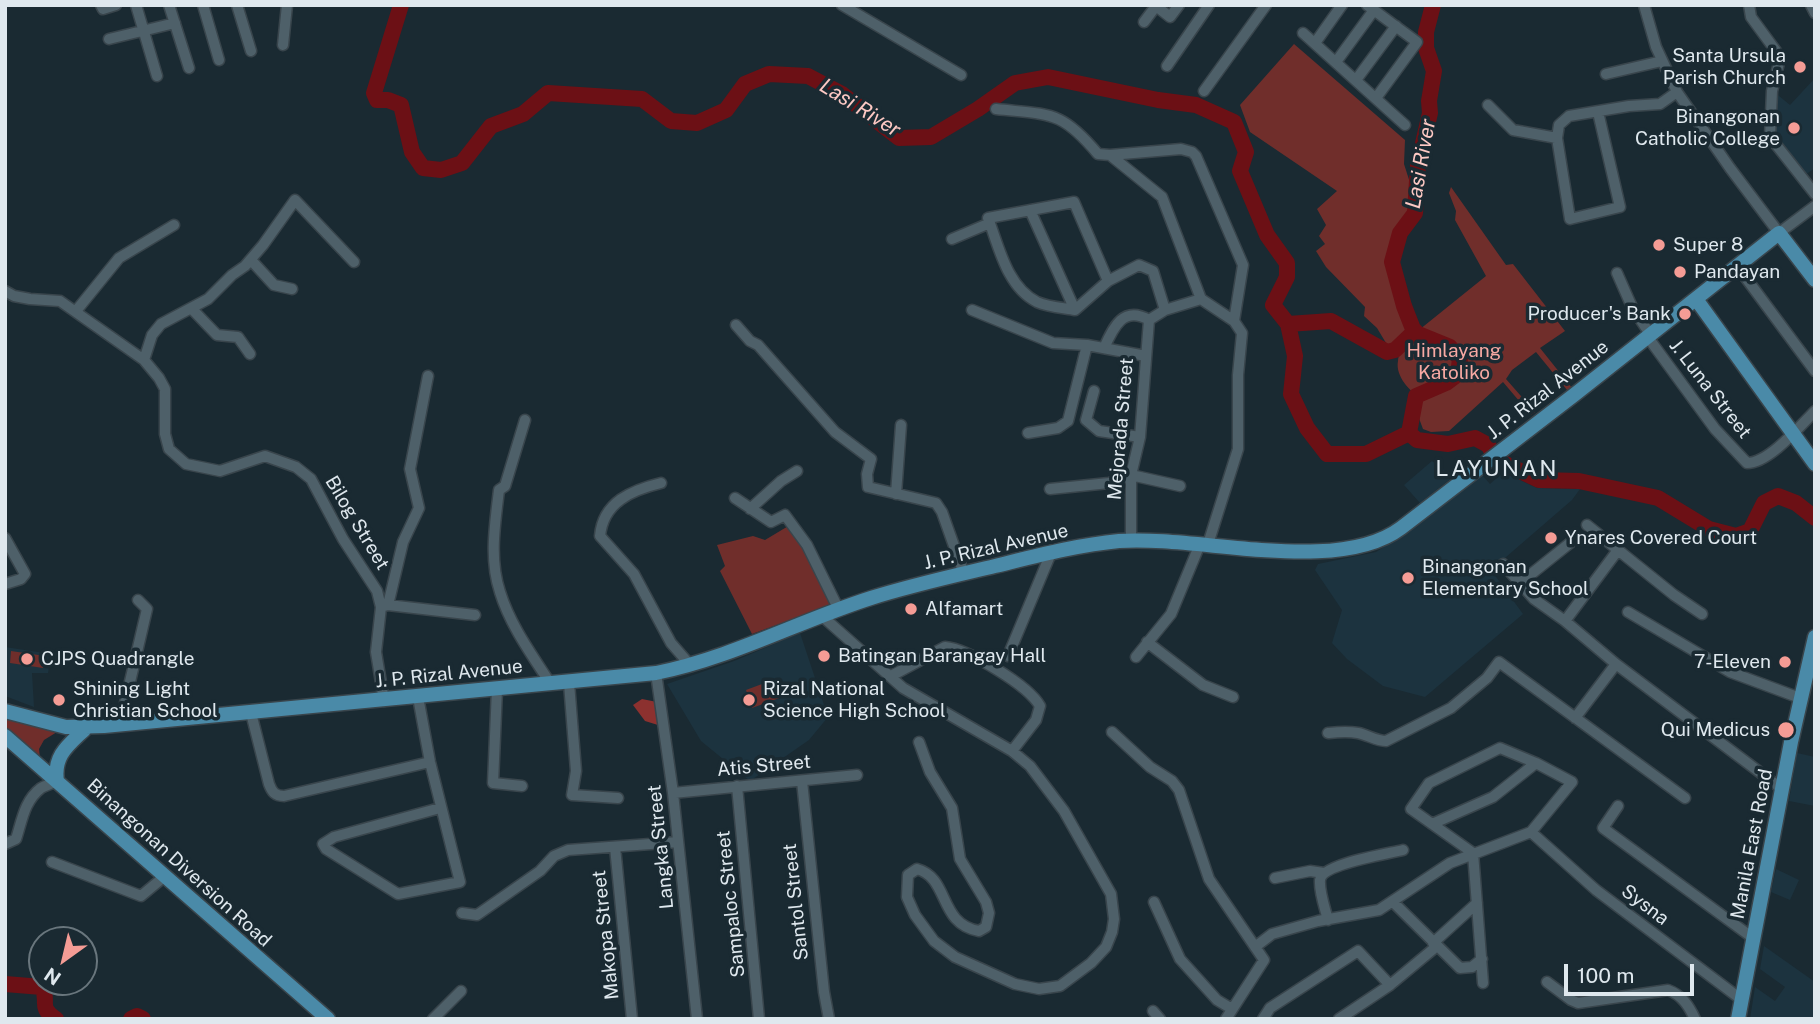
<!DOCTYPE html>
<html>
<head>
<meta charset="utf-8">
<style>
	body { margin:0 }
	#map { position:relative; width:1820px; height:1024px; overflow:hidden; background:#1a2a32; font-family:"Public Sans",sans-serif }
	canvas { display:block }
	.frame { position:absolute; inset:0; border:7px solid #dfe8ee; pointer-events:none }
	.north { position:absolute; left:28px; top:926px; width:70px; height:70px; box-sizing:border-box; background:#1a2a32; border:2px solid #69767d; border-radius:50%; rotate:214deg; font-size:19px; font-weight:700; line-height:28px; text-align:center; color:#dfe8ee }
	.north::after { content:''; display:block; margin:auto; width:24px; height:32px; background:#f59c95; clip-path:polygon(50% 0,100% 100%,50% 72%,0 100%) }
	.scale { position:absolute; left:1564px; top:964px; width:130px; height:32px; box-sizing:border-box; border:4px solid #dfe8ee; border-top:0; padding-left:9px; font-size:21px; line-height:24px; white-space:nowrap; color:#dfe8ee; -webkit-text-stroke:5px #1a2a32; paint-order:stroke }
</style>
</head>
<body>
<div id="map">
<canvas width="1820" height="1024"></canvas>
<div class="frame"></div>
<div class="north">N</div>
<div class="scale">100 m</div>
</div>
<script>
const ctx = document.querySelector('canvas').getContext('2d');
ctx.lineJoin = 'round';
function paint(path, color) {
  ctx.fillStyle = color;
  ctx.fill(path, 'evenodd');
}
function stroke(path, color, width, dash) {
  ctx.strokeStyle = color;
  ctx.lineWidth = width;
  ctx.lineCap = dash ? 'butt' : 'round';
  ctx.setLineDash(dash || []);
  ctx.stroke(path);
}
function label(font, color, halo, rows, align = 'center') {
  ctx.font = font + ' "Public Sans",sans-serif';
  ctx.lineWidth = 7;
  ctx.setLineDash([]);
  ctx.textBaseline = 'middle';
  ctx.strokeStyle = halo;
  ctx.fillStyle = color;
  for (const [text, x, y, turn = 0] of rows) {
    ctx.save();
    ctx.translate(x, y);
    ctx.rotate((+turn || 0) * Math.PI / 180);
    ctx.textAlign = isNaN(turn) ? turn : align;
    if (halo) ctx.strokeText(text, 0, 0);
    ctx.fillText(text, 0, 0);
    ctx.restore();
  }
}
const built = new Path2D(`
	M1815,78V168L1805,175L1774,133L1773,91L1790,105Z
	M1432,461L1453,477L1420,503L1404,485Z
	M1503,472L1537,488L1580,489L1572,500L1491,570L1523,614L1425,697L1383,686L1347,659L1332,643L1342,610L1315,570L1318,564L1376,552L1414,527L1482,475L1490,484Z
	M800,633L828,717L809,740L750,781L701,741L667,684L734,661Z
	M5,647L51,654L48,673H32L34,707L5,696Z
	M1797,753L1815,757V806L1789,801Z
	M1776,869L1799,880L1790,900L1771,892Z
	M1764,946L1815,982V1019H1750L1755,987L1775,1001L1785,987L1760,969Z`);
const green = new Path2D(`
	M1294,44L1405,140L1404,164L1412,189V201L1399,231L1391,263L1401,307L1408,322V329L1414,334L1486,276L1455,220L1456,211L1449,193L1451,187L1506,265L1513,264L1565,331L1540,348L1572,388L1567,390L1536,352L1512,370L1506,379L1535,412L1531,415L1503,382L1449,431L1431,432L1423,429L1417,413L1422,399C1410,392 1395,376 1398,361C1398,356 1402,350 1404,345L1399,341L1389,348L1377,328L1364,316L1365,307L1326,267L1316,251L1325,244L1319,236L1326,225L1317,209L1337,191L1250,132L1240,105Z
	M790,525L834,604L752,634L720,571L725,566L717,545L753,536L765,540Z
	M11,651L45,656L43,668L10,663Z
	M778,678L785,696L752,708L746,690Z
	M5,712L57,732L44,740L39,749L40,758L5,728Z`);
const forest = new Path2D(`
	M642,699L657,702L658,725L645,721L633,705Z`);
const river = new Path2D(`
	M401,5L374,93L377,100H388L401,105L412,152L423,168L441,170L462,163L491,126L523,114L548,93L642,99L671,121L697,123L726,110L745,84L769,74L808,76L842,94L899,138L931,137L978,109L1015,83L1048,77L1158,100L1196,105L1234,122L1246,152L1240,171L1267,235L1287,263V277L1273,305L1288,324L1295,356L1291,394L1307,428L1327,454H1366L1409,433
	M1433,5L1426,32V48L1434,71L1429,101L1430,113L1418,165L1415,213L1400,233L1392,262L1404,306L1413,329L1418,334L1450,347L1460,359L1458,374L1446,383L1416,396L1409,433L1417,440L1448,444L1475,438L1488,445L1497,460L1539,480L1579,481L1658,498L1709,529L1736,536L1750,531L1764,503L1778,496L1796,503L1815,518
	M1288,324L1331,321L1387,352L1395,350L1415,331
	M5,984L42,987C50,1003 37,1006 56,1019
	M131,1019L137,1016L143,1019`);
const minor = new Path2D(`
	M101,5L103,9L116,5
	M136,5L157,76
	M169,5L189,68
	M203,5L219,60
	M237,5L251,51
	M842,5L961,75
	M1367,5L1417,42L1376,98
	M1644,5L1656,47L1677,92L1730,168L1779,233L1815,206
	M1749,5L1751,17L1776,51L1780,59L1772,91L1770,137L1815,194
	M1811,5L1815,13
	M1144,22L1156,6L1170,17L1179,5
	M1303,33L1405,125
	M109,39L175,23
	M1315,43L1342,5
	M283,45L287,5
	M1336,62L1374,10
	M1167,66L1209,5
	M1606,74L1662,61
	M1356,80L1396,26
	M1204,91L1266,5
	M1488,105L1513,130L1557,138
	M996,109C1051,115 1061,110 1098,154L1110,155L1162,197L1201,299L1234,321L1242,333L1238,375V449L1208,544
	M1598,112L1620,207L1570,219L1557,138L1559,125L1569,116L1629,106L1660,104L1677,92
	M1110,155L1181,149L1192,152L1196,156L1243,265L1234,321
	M1030,210L1075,310
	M952,239L990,223
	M251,260L274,285L292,289
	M1737,266L1815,371
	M1617,273L1632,307L1650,334
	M5,291L14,296L30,299L60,301L144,360L159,378L165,389V434L169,449L186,464L220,471L265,456L296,467L311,479L343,539L377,591L381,607L376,652L384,701
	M191,308L217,335L238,337L250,354
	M972,310L1053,343L1087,345L1146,356
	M1075,310C1064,308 1048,307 1037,302C1007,287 999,247 988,218L1074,202L1108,281
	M1075,310L1108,281L1139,265L1153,271L1165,310
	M76,311L119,258L174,225
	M1149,320L1165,310L1201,299
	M736,325L750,341L758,345L835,432L871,459L867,474L868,487L936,503L942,512L964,574
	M1647,336L1715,429L1747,463C1769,463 1799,427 1815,411
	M1104,348C1113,328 1123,305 1149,320
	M144,360L152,335L161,324L208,299L232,275L245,266L263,245L295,200L354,262
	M1094,391L1086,420L1099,431L1140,437
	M525,420L505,486L499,490C495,524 489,559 500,592C510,625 532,655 550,683
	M1028,433L1058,428L1068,421L1087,345
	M661,483C632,490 603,502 600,536L634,574L671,643L691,666
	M1050,489L1109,483L1131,475L1180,486
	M896,494L901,425
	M735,498L771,522L785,515L807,545L839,610
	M750,509L781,481L797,471
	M1587,525L1674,595L1702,614
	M5,538L25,574L21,579L5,584
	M1131,541V475L1140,437L1149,320
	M1503,564L1534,599L1565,621L1616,664L1782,789
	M1520,583L1575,539
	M388,605L475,615
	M381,607L388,605L403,542L419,508L410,469L428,376
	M1628,612L1730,672L1800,698
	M822,616L903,688L1012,751L1030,766L1064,811L1111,894L1114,919L1112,932L1106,947L1091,963L1060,986L1039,989L1015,984L955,957L934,941L915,915L907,897L908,875L917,869C950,878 938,924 979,931L986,927L989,913L986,902L960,859L952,808L930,772L919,742
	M1565,621L1618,550
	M1147,642L1203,685L1233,697
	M1008,656L1051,553
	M1136,657L1171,614L1200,544
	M656,673L673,793L697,1019
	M891,676L945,647C968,649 1028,685 1040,706L1036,720L1012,751
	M569,683L576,771L572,795L618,798
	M497,689L493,783L522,786
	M418,697L430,762L460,882L398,894L326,849L323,844L334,837L440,808
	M251,713L269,784C272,792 275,796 284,796L430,762
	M1575,718L1616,664
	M126,724L125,703L147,609L138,600
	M1112,732L1150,767L1172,781L1179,790L1209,879L1264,960L1226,1019
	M1328,733C1338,732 1347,731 1358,733C1368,735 1376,741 1386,741L1451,708L1487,678L1499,662L1685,798
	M802,781L824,992L829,1019
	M737,786L759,1019
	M673,793L857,775
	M1618,806L1603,828L1753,938
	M1432,824L1493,797L1536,763
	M1531,832L1596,890L1742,1000
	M5,844L16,839C22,821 24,801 41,788C46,785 52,784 57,781
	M615,847L632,1019
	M52,862L141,896L165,876
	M1275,878L1310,871L1324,873
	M1154,902L1180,959L1217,1000L1232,1009
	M1393,902L1460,968L1472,967L1482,959
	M462,913L477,915L540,871L554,856L568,850L678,842
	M1328,920C1325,908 1319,892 1320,880C1322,864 1387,854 1403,850
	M1433,943L1477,903
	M1255,947L1272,934L1318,921L1379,910L1450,863L1531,832L1572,782L1536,763L1500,748L1429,783L1411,809L1473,853L1483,983
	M1547,982L1571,1000L1578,1003L1668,990C1682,995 1689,1006 1695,1019
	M1153,1011L1160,1019
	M433,1019L461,991
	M1263,1019L1270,1008L1358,951L1390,985
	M1339,1019L1390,985L1437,946`);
const major = new Path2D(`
	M1696,299L1815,464
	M5,711L66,727L104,726L656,673C731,658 799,621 871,598C912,585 953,576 995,566C1036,556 1077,545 1119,541C1198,535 1337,576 1401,528L1574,395L1779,233L1815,280
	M5,736L328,1019
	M57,781C53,754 70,744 87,727
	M1738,1019L1791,742L1815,637`);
const markers = [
	[1800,67,7,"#f59c95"],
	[1794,128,7,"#f59c95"],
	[1659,245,7,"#f59c95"],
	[1680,272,7,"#f59c95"],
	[1685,314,7,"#f59c95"],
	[1551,538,7,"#f59c95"],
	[1408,578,7,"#f59c95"],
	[911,609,7,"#f59c95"],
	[824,656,7,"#f59c95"],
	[27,659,7,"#f59c95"],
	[1785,662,7,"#f59c95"],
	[59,700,7,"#f59c95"],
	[749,700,7,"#f59c95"],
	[1786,730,9,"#f59c95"]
];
const poiNames = [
	["Santa Ursula",1786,56,"right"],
	["Parish Church",1786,78,"right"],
	["Binangonan",1780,117,"right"],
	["Catholic College",1780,139,"right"],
	["Super 8",1673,245],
	["Pandayan",1694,272],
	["Producer's Bank",1671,314,"right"],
	["Ynares Covered Court",1565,538],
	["Binangonan",1422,567],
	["Elementary School",1422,589],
	["Alfamart",925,609],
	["Batingan Barangay Hall",838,656],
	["CJPS Quadrangle",41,659],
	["7-Eleven",1771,662,"right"],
	["Shining Light",73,689],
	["Christian School",73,711],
	["Rizal National",763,689],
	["Science High School",763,711],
	["Qui Medicus",1770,730,"right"]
];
const parkNames = [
	["Himlayang",1454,351],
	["Katoliko",1454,373]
];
const streetNames = [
	["J. Luna Street",1710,389,52],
	["J. P. Rizal Avenue",1548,390,-38],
	["Mejorada Street",1121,429,-85],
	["Bilog Street",357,523,59],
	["J. P. Rizal Avenue",996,547,-13],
	["J. P. Rizal Avenue",449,674,-6],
	["Atis Street",764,766,-5],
	["Manila East Road",1752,844,-79],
	["Langka Street",661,847,-96],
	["Binangonan Diversion Road",179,863,42],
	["Santol Street",796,902,-96],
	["Sampaloc Street",731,904,-96],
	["Sysna",1645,905,37],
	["Makopa Street",606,935,-96]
];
const waterNames = [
	["Lasi River",860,108,32],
	["Lasi River",1421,164,-80]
];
const quarterNames = [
	["LAYUNAN",1497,469]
];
paint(built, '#1c333f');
paint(green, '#702e2b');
paint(forest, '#8c312f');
stroke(river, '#6c1015', 16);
stroke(minor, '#39454c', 13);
stroke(major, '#39454c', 17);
stroke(minor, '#4e6069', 10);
stroke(major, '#4a8aa8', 14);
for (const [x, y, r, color] of markers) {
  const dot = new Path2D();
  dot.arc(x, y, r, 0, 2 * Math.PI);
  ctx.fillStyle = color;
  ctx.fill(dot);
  stroke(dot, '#1a2a32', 2.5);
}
label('19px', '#dfe8ee', '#1a2a32', poiNames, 'left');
label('19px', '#f7a9a3', '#1a2a32', parkNames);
label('19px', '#dfe8ee', '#1a2a32', streetNames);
label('italic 21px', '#fec9c4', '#1a2a32', waterNames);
ctx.letterSpacing = '2px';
label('23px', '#dfe8ee', '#1a2a32', quarterNames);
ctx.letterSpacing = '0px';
</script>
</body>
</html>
